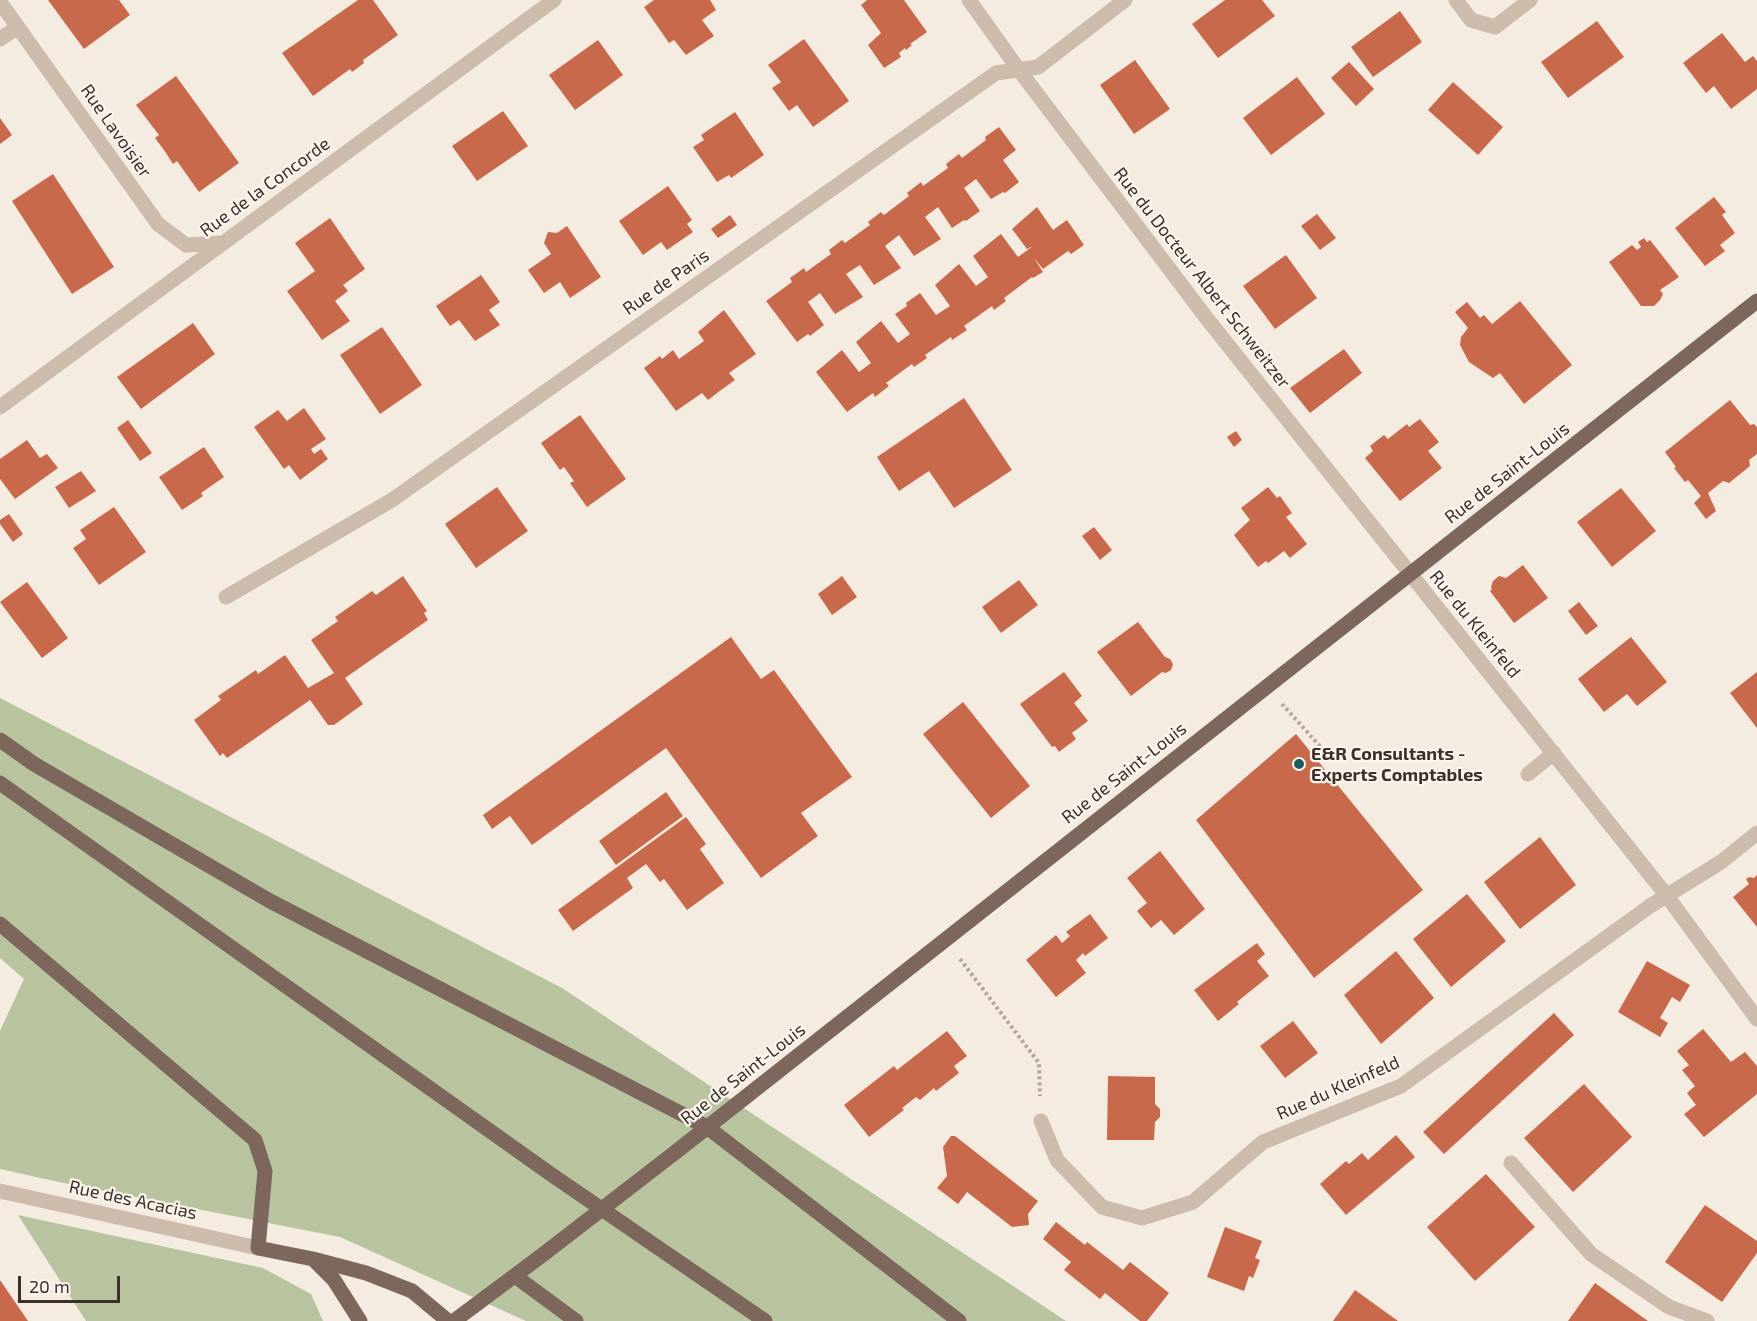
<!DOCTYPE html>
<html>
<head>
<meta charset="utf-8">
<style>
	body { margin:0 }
	#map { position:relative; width:1757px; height:1321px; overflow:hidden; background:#f4ebe1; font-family:"Exo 2",sans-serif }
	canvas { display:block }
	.scale { position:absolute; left:18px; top:1276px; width:102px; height:27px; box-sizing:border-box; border:3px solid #3b302b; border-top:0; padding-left:8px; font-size:18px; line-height:21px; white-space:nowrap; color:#3b302b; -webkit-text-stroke:4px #fbf5ee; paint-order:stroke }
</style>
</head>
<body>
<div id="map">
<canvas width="1757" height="1321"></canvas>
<div class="scale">20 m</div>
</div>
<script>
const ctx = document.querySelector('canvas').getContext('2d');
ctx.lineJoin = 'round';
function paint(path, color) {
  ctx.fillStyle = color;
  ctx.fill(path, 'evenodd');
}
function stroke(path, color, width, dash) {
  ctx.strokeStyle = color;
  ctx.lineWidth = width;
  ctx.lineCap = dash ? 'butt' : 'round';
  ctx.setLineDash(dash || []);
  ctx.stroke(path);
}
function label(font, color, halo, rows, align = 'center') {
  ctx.font = font + ' "Exo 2",sans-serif';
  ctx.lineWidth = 4.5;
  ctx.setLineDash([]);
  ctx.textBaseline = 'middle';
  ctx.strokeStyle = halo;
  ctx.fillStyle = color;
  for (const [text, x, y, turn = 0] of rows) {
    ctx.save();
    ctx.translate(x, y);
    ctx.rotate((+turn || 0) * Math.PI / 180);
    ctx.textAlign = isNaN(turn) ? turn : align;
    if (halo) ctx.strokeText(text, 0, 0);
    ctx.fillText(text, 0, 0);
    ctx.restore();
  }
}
const green = new Path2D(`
	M0,698L562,988L1066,1321H526L340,1237L59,1182L0,1169V1031L24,979L0,958Z
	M18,1215L263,1268L311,1294L323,1321H86Z`);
const building = new Path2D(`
	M48,0H119L130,15L84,49Z
	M358,0H373L398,35L363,60L364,63L352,72L350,69L313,96L282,53Z
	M654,0H710L716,10L702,20L714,36L686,55L674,40L669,43L644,7Z
	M867,0H904L927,32L910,44L912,45L906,50L905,48L899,53L901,57L884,68L868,45L881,33L861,5Z
	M1225,0H1262L1275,16L1218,58L1192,24Z
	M1400,11L1422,42L1373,77L1351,47Z
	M1597,21L1624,57L1568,98L1541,62Z
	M1722,33L1745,62L1753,56L1757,61V89L1731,109L1714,86L1706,93L1683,63Z
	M804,39L849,101L813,127L797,105L789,111L772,88L781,82L768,65Z
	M598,40L623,75L575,110L549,75Z
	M1135,60L1170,109L1134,134L1100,85Z
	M1349,62L1374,89L1356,106L1331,78Z
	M176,76L239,163L199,192L177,161L173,164L164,150L155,138L159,135L136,105Z
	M1297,77L1325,114L1271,155L1243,118Z
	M1453,82L1503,127L1478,155L1428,110Z
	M503,111L528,146L477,181L452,146Z
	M735,112L764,155L731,178L729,175L717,182L693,147L704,140L701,135Z
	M0,118L12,135L0,144Z
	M999,127L1016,150L1003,160L1019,182L1005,193L1003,192L991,199L976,179L964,188L980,211L966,221L964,220L952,228L938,207L925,217L941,239L914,256L899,235L885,246L901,268L874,285L860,265L846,274L863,297L835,314L820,293L808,302L824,325L810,336L808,334L797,342L766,301L792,282L790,278L804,268L806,272L831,254L829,250L842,240L845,243L870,225L868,222L881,212L884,215L909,196L907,193L921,182L923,186L948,168L946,164L959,154L962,158L986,140L985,137Z
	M53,174L114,267L72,294L12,201Z
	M668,186L692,220L687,224L693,232L667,250L661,242L643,255L619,221Z
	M1714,197L1726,212L1722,215L1735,233L1720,245L1725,251L1705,266L1675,228Z
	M1037,207L1053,230L1067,220L1084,245L1071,254L1068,251L1043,269L1034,258L1043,272L1033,278L1032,277L1004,298L1006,301L994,310L992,306L964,326L967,330L952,340L951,337L925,355L927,358L914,367L912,364L886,383L889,386L875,397L873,393L847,412L816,372L842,350L859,372L871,363L856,342L881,321L898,343L910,334L895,314L907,306L906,303L920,293L936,315L950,306L935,285L959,264L976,286L988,277L973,256L1001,234L1018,257L1033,246L1027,249L1012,229Z
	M1317,214L1336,238L1320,250L1301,226Z
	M730,215L737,225L718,238L711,229Z
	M330,218L365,269L343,285L348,291L335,301L350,321L322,340L287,291L315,271L295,243Z
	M567,226L601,277L570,298L560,282L544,293L528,270L551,254L544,243L548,232L557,233Z
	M1644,238L1647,242L1650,240L1679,277L1660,290L1663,294L1660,300L1654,306H1641L1609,262L1632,245L1637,250L1641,247L1638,242Z
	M1286,255L1317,298L1275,329L1243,286Z
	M481,275L500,302L489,310L500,325L475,341L459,320L450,326L436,306Z
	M1520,301L1572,365L1524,404L1500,373L1493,378L1469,362L1460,345L1461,337L1468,328L1455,312L1467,302L1480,318L1484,315L1492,324Z
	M724,310L756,354L729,373L735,380L721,390L708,400L702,393L676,411L644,368L660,356L662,359L673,350L679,359L704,341L698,332Z
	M193,323L215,354L141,409L117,377Z
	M382,327L422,385L380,414L340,355Z
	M1344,349L1362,373L1310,413L1290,388Z
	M964,398L1012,470L954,508L929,471L899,491L877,457Z
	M1730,400L1750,425L1754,424L1757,427V454L1749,460L1750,466L1729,483L1723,481L1708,493L1716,511L1706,519L1694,503L1701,496L1688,480L1685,482L1674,468L1676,467L1665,452Z
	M304,408L326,439L311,449L314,454L321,449L328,459L300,480L289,465L284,469L254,427L278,410L287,421Z
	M580,415L626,479L587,507L570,483L574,481L564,467L560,470L541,443Z
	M1420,419L1439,442L1428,451L1442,468L1400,501L1365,458L1373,451L1370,446L1384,435L1388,439L1407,424L1409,427Z
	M128,420L152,453L140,461L117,428Z
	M1236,431L1242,440L1234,447L1227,437Z
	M27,440L40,458L47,454L58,468L15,499L0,479V459Z
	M204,447L224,477L201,493L203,496L182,510L159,477Z
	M81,471L96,491L69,508L55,487Z
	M497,487L528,531L476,568L445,524Z
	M1268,487L1277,498L1280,496L1292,513L1286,517L1307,544L1290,558L1284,551L1268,563L1266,561L1258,567L1234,535L1250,520L1241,508Z
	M1621,488L1656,531L1612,567L1577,522Z
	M114,507L146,552L99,585L73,548L86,539L80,530Z
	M9,514L23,534L13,542L0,524V520Z
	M1094,527L1112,550L1100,560L1082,536Z
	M1523,565L1548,598L1514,623L1490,591L1492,589L1491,587L1493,581L1499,576L1506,578Z
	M403,576L427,611L424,613L428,620L345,678L363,704L334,725H328L310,700L227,758L223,753L220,756L194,720L221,700L218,696L256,670L258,674L285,655L308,688L334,673L311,640L338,621L335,617L372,591L376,595Z
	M842,576L857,597L832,615L818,594Z
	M1019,580L1038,605L1001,633L982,607Z
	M27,582L68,638L42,658L0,602Z
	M1579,602L1598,626L1586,635L1568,611Z
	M1138,622L1165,657L1170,659L1173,664L1171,670L1166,673L1162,672L1131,696L1097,652Z
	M731,637L761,679L774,670L852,777L801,813L818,836L761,878L666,748L532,845L510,816L492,829L483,815Z
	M1631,637L1667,682L1637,706L1627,694L1604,712L1578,679Z
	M1064,672L1082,696L1074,703L1088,721L1072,733L1076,739L1059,752L1055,746L1052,747L1020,704Z
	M1757,672V728L1730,693Z
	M963,702L1030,786L991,818L923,734Z
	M1296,734L1423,890L1314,978L1196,820Z
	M666,792L683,816L616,865L599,841Z
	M686,817L706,844L700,849L724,883L687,910L664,879L660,882L646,864L627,878L633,888L573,931L558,910Z
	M1540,837L1576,885L1520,929L1484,882Z
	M1160,851L1205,909L1174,935L1161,920L1151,928L1137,911L1147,903L1127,878Z
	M1757,875V927L1733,897L1749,884L1746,879L1749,877L1754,878Z
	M1467,894L1506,941L1451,987L1413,939Z
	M1090,914L1108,938L1085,956L1083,953L1076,960L1086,973L1056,997L1026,960L1056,935L1062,943L1070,936L1066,932Z
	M1257,943L1265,954L1257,961L1269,976L1237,1002L1239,1004L1218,1021L1194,990Z
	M1396,951L1434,998L1381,1044L1344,995Z
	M1647,961L1690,985L1680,1002L1672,997L1660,1018L1668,1023L1660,1037L1618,1012Z
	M1554,1013L1574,1035L1444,1154L1423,1132Z
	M1293,1021L1318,1053L1285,1078L1260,1046Z
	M1703,1029L1731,1062L1745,1052L1757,1066V1094L1704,1137L1684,1114L1696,1105L1687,1093L1695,1086L1682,1070L1689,1065L1677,1051Z
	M947,1031L967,1056L954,1066L959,1073L936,1091L934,1088L920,1100L916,1097L902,1108L904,1110L869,1137L844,1105L894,1066L897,1070Z
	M1108,1076L1155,1077V1104L1160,1109V1117L1155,1122L1154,1140H1107Z
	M1584,1084L1632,1137L1573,1192L1524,1138Z
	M1396,1135L1415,1157L1346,1215L1320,1184L1346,1161L1349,1164L1362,1153L1368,1160Z
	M951,1136H955L1038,1201L1028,1214L1029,1225L1012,1227L967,1192L958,1204L937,1188L947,1176L943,1147Z
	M1486,1174L1535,1227L1475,1281L1427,1227Z
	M1705,1205L1757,1241V1253L1722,1302L1665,1262Z
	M1056,1222L1085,1245L1087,1242L1123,1270L1130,1262L1169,1293L1147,1321H1140L1105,1293L1100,1299L1064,1270L1071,1262L1043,1239Z
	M1225,1227L1262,1241L1255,1258L1260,1260L1253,1278L1249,1276L1244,1291L1207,1277Z
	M0,1280L28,1321H0Z
	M1595,1283L1648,1321H1568Z
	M1355,1290L1398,1321H1333Z`);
const path = new Path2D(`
	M1282,704L1327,754
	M960,959L1039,1063L1040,1096`);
const minor = new Path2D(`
	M969,0L1019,70L1208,320L1667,896L1757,1019
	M1456,0L1471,20L1495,27L1530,0
	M0,2L158,224L186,245L222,243
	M0,39L18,27
	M0,407L554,0
	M226,597L392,500L996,73L1038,67L1125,0
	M1528,774L1554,753
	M1041,1121L1057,1160L1102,1207L1142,1218L1193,1202L1263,1142L1401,1086L1650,906L1721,862L1757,833
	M1511,1163L1591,1254L1669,1307L1707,1321
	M0,1191L258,1248`);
const major = new Path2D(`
	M0,740L34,764L270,901L707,1127L959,1321
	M0,783L552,1175L765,1321
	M0,924L255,1140L265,1171L258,1248L313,1259L366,1273L412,1291L448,1321
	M677,1151L1757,301
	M315,1261L334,1280L360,1321
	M515,1276L576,1321
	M454,1321L545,1253`);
const majorBridge = new Path2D(`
	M545,1253L677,1151`);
const markers = [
	[1299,764,6,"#1f5a5e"]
];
const streetNames = [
	["Rue Lavoisier",116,131,55],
	["Rue de la Concorde",265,187,-36],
	["Rue du Docteur Albert Schweitzer",1202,278,52],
	["Rue de Paris",666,282,-35],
	["Rue de Saint-Louis",1507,473,-38],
	["Rue du Kleinfeld",1475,624,51],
	["Rue de Saint-Louis",1124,773,-38],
	["Rue de Saint-Louis",743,1074,-38],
	["Rue du Kleinfeld",1338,1088,-24],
	["Rue des Acacias",133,1200,12]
];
const poiNames = [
	["E&R Consultants -",1311,754],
	["Experts Comptables",1311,775]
];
paint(green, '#b8c4a0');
paint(building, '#c8694b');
stroke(path, '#b9a596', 4, [3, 3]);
stroke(minor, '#cdbbac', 15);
stroke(major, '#7d675c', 15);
stroke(majorBridge, '#7d675c', 15);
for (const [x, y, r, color] of markers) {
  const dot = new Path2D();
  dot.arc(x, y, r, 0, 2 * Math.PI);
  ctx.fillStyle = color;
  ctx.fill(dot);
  stroke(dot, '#fbf5ee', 2);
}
label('18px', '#3b302b', '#fbf5ee', streetNames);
label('bold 18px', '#3b302b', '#fbf5ee', poiNames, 'left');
</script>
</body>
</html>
